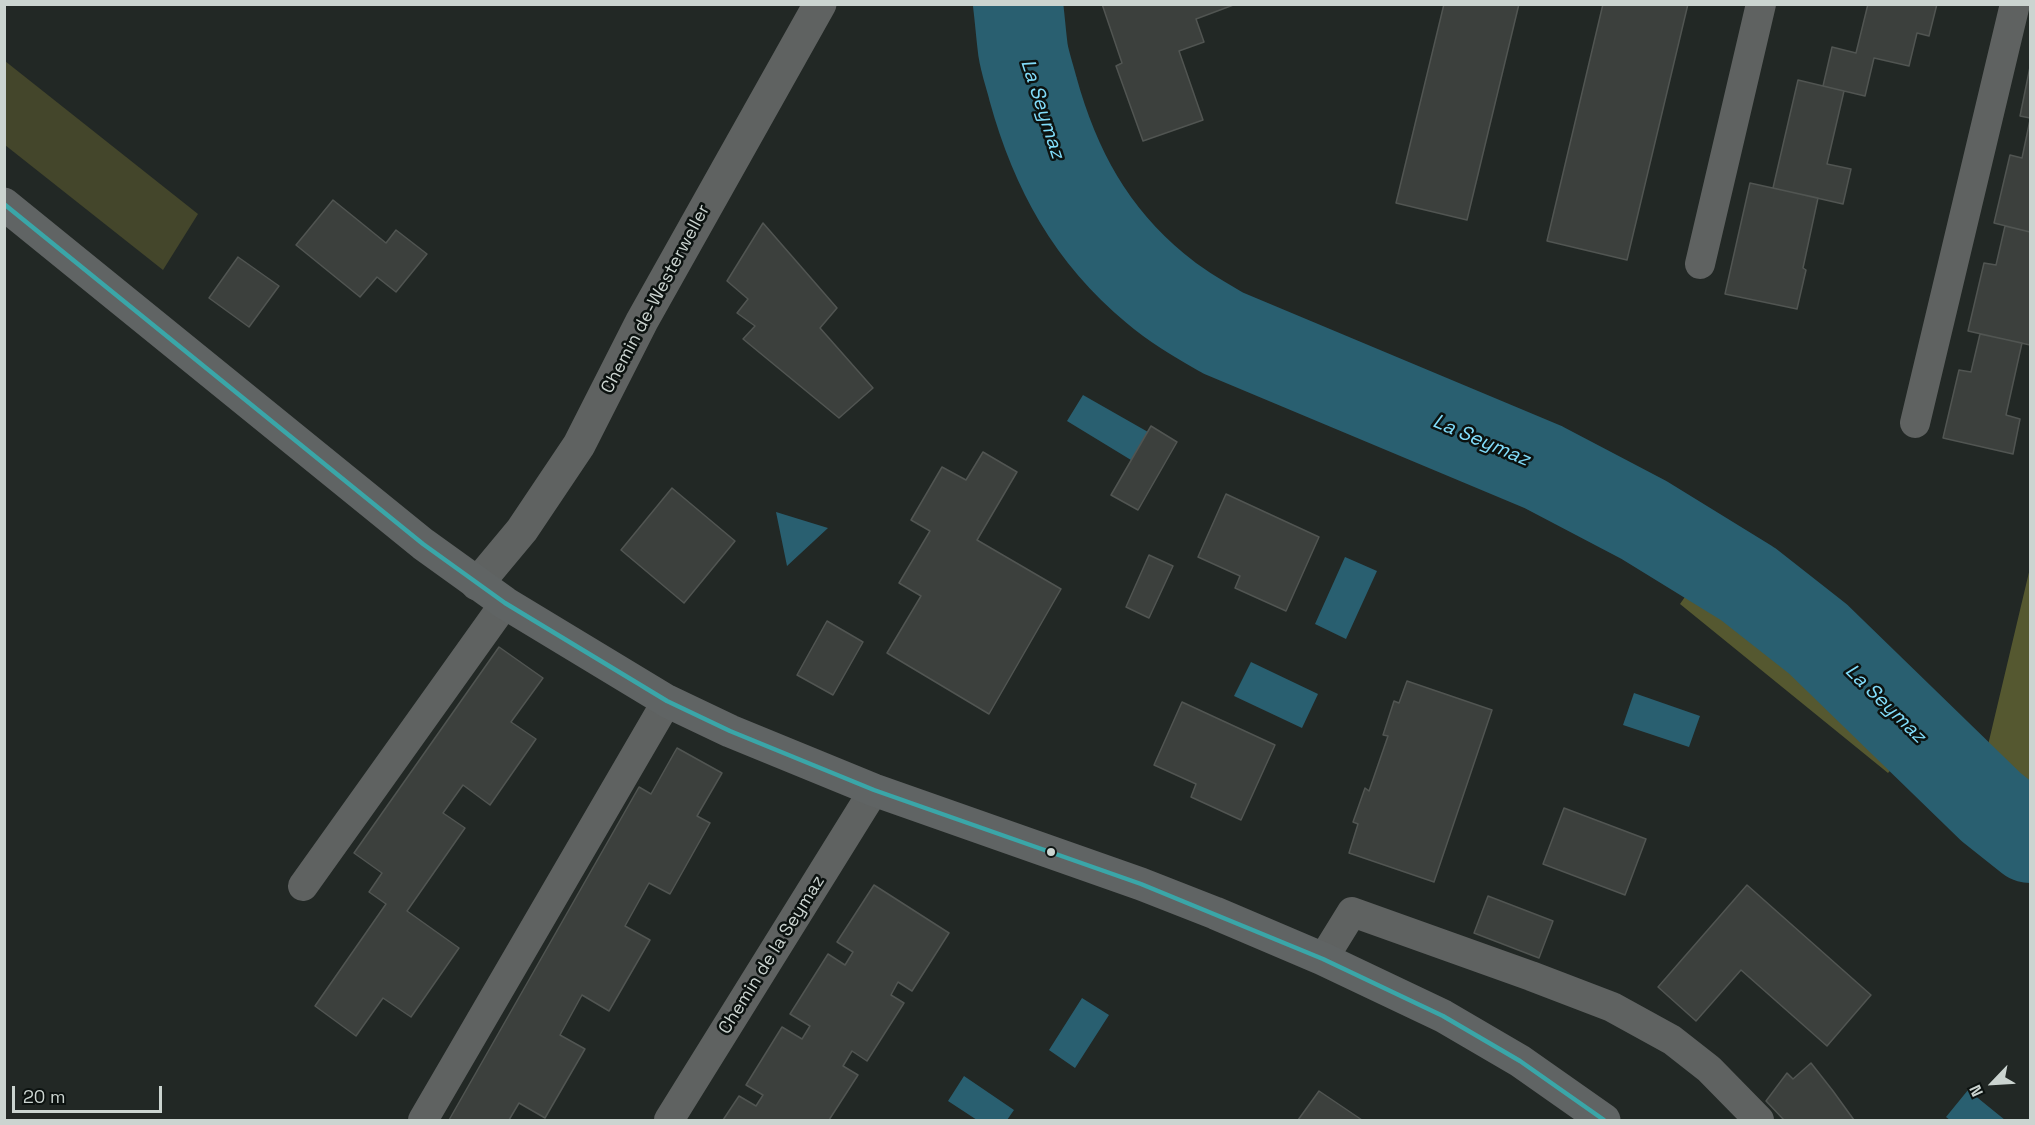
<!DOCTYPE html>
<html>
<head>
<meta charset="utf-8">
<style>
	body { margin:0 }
	#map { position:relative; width:2035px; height:1125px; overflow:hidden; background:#222825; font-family:"Space Grotesk",sans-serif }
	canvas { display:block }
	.frame { position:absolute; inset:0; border:6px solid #cbd4d0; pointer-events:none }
	.north { position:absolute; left:1963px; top:1053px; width:60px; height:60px; -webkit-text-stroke:4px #0c1210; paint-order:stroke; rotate:245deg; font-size:16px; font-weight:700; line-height:24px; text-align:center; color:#cbd4d0 }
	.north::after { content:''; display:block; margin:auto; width:21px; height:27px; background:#cbd4d0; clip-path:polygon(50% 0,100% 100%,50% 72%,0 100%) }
	.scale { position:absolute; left:12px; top:1086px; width:150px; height:27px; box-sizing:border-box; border:3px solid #cbd4d0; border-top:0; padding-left:8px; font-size:18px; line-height:21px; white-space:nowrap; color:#cbd4d0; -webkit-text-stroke:4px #0c1210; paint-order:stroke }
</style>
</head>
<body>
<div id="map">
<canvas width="2035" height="1125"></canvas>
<div class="frame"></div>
<div class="north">N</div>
<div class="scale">20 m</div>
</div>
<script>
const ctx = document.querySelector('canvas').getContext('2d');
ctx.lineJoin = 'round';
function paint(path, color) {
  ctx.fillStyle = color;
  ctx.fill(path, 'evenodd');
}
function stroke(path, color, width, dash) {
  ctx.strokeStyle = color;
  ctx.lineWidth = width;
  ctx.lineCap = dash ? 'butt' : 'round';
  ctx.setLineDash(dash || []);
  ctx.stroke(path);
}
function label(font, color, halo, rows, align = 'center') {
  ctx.font = font + ' "Space Grotesk",sans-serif';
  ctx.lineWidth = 5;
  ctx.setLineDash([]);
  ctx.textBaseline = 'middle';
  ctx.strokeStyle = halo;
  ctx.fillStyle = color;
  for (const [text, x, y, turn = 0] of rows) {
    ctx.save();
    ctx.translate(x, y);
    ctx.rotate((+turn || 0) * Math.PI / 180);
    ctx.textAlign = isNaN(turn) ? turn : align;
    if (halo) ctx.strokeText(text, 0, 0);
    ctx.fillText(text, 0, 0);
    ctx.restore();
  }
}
const green = new Path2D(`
	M5,61L198,214L163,270L5,145Z`);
const forest = new Path2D(`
	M1305,337L1697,516L1850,617L1988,745L2030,568V859L1989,821L1900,760L1888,773L1680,604L1712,558L1607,493L1544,462L1299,354Z`);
const water = new Path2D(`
	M1083,395L1148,432L1131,460L1067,421Z
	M776,512L828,528L787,566Z
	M1345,557L1377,571L1346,639L1315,624Z
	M1251,662L1318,694L1302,728L1234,696Z
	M1634,693L1700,716L1689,747L1623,725Z
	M1082,998L1109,1015L1075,1068L1049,1050Z
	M964,1076L1014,1110L1007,1120H977L948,1101Z
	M1968,1090L2005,1120H1950L1946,1117Z`);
const river = new Path2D(`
	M1018,4C1020,20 1021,35 1023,50C1025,63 1030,77 1033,89C1055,169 1091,235 1155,288C1176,306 1199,319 1223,333L1543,467L1644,520L1748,584L1818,639L1991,807L2030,838`);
const building = new Path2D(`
	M1102,4H1236L1196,19L1204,42L1179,51L1203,120L1143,141L1116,66L1122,63Z
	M1444,4H1519L1467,220L1396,203Z
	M1603,4H1688L1627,260L1547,241Z
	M1868,4H1937L1929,36L1917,33L1909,66L1874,58L1865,96L1823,86L1832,47L1856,53Z
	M2030,67V118L2020,116Z
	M1798,80L1844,91L1827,164L1851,169L1843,204L1773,188Z
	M2030,120V232L1994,223L2010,155L2022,158Z
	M1750,183L1818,198L1803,268L1806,270L1797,309L1725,294Z
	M333,200L386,243L396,230L427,254L396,292L377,277L360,297L296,245Z
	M763,223L837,308L820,328L873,388L839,418L743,339L755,326L737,313L748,299L727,281Z
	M2005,226L2030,232V345L1968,331L1984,263L1996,265Z
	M238,257L279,286L249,327L209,298Z
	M1980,334L2022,343L2006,415L2020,419L2013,454L1943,438L1959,370L1971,372Z
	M1151,426L1177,442L1138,510L1111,495Z
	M983,452L1017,472L977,540L1061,589L989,714L887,653L921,596L899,583L930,531L911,520L942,467L966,480Z
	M672,488L735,541L684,603L621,550Z
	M1226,494L1319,537L1286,611L1235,588L1240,576L1198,557Z
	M1149,555L1173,566L1149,618L1126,607Z
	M827,621L863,642L833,695L797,675Z
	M499,647L543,678L511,722L536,739L490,805L463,785L443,813L465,828L407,911L459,948L411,1017L383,998L356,1036L315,1006L386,904L369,892L382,873L354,853Z
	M1407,681L1492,710L1434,882L1349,853L1358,824L1353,822L1365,788L1369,791L1388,736L1383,735L1394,701L1399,703Z
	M1182,702L1275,745L1241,820L1191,797L1196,784L1154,765Z
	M677,748L722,773L697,816L710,823L670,894L649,883L625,926L650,940L609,1011L582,995L560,1035L585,1049L545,1118L519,1103L509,1120H449L639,787L651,794Z
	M1564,808L1646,839L1625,895L1543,864Z
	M874,885L949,933L912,991L898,982L891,995L904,1003L867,1061L852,1051L843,1066L858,1075L829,1120H723L739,1096L756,1106L763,1095L746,1085L782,1027L802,1039L810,1026L790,1014L828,954L845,965L853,952L837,942Z
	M1747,885L1871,995L1827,1046L1741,970L1696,1021L1658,987Z
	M1488,896L1553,921L1539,958L1474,933Z
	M1811,1063L1833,1091L1854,1120H1784L1766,1101L1787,1073L1793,1079Z
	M1319,1091L1362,1120H1298Z`);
const lane = new Path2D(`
	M1700,264L1761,4
	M1915,423L2015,4
	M303,886L505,603
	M1323,959L1352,912L1531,976L1612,1007L1672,1040L1709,1069L1759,1120
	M423,1120L667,701
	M669,1120L874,790`);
const street = new Path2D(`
	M477,584L522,530L579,445L642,321L820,4`);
const secondary = new Path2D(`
	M4,204L423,544L505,603L667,701L730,731L874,790L1141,884L1215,913L1323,959L1443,1016L1520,1061L1604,1120`);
const bus1 = new Path2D(`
	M4,204L423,544L505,603L667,701L730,731L874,790L1141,884L1323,959L1443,1016L1520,1061L1604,1120`);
const markers = [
	[1051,852,5,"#cbd4d0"]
];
const streetNames = [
	["Chemin de-Westerweller",656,299,-62],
	["Chemin de la Seymaz",772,955,-58]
];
const waterNames = [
	["La Seymaz",1042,109,72],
	["La Seymaz",1481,441,23],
	["La Seymaz",1885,704,44]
];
paint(green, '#44462b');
paint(forest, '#555830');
paint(water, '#295f70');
stroke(river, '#295f70', 90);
paint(building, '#3c403d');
stroke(building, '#515552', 1.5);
stroke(lane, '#5f6261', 30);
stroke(street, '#5f6261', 33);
stroke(secondary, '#606464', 33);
stroke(bus1, '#3aa6a8', 4.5);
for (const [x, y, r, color] of markers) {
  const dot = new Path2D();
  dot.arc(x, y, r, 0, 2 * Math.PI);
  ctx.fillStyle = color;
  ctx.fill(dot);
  stroke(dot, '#0c1210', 2);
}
label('18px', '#cbd4d0', '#0c1210', streetNames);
label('italic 20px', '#82ddfb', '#0c1210', waterNames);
</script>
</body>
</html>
